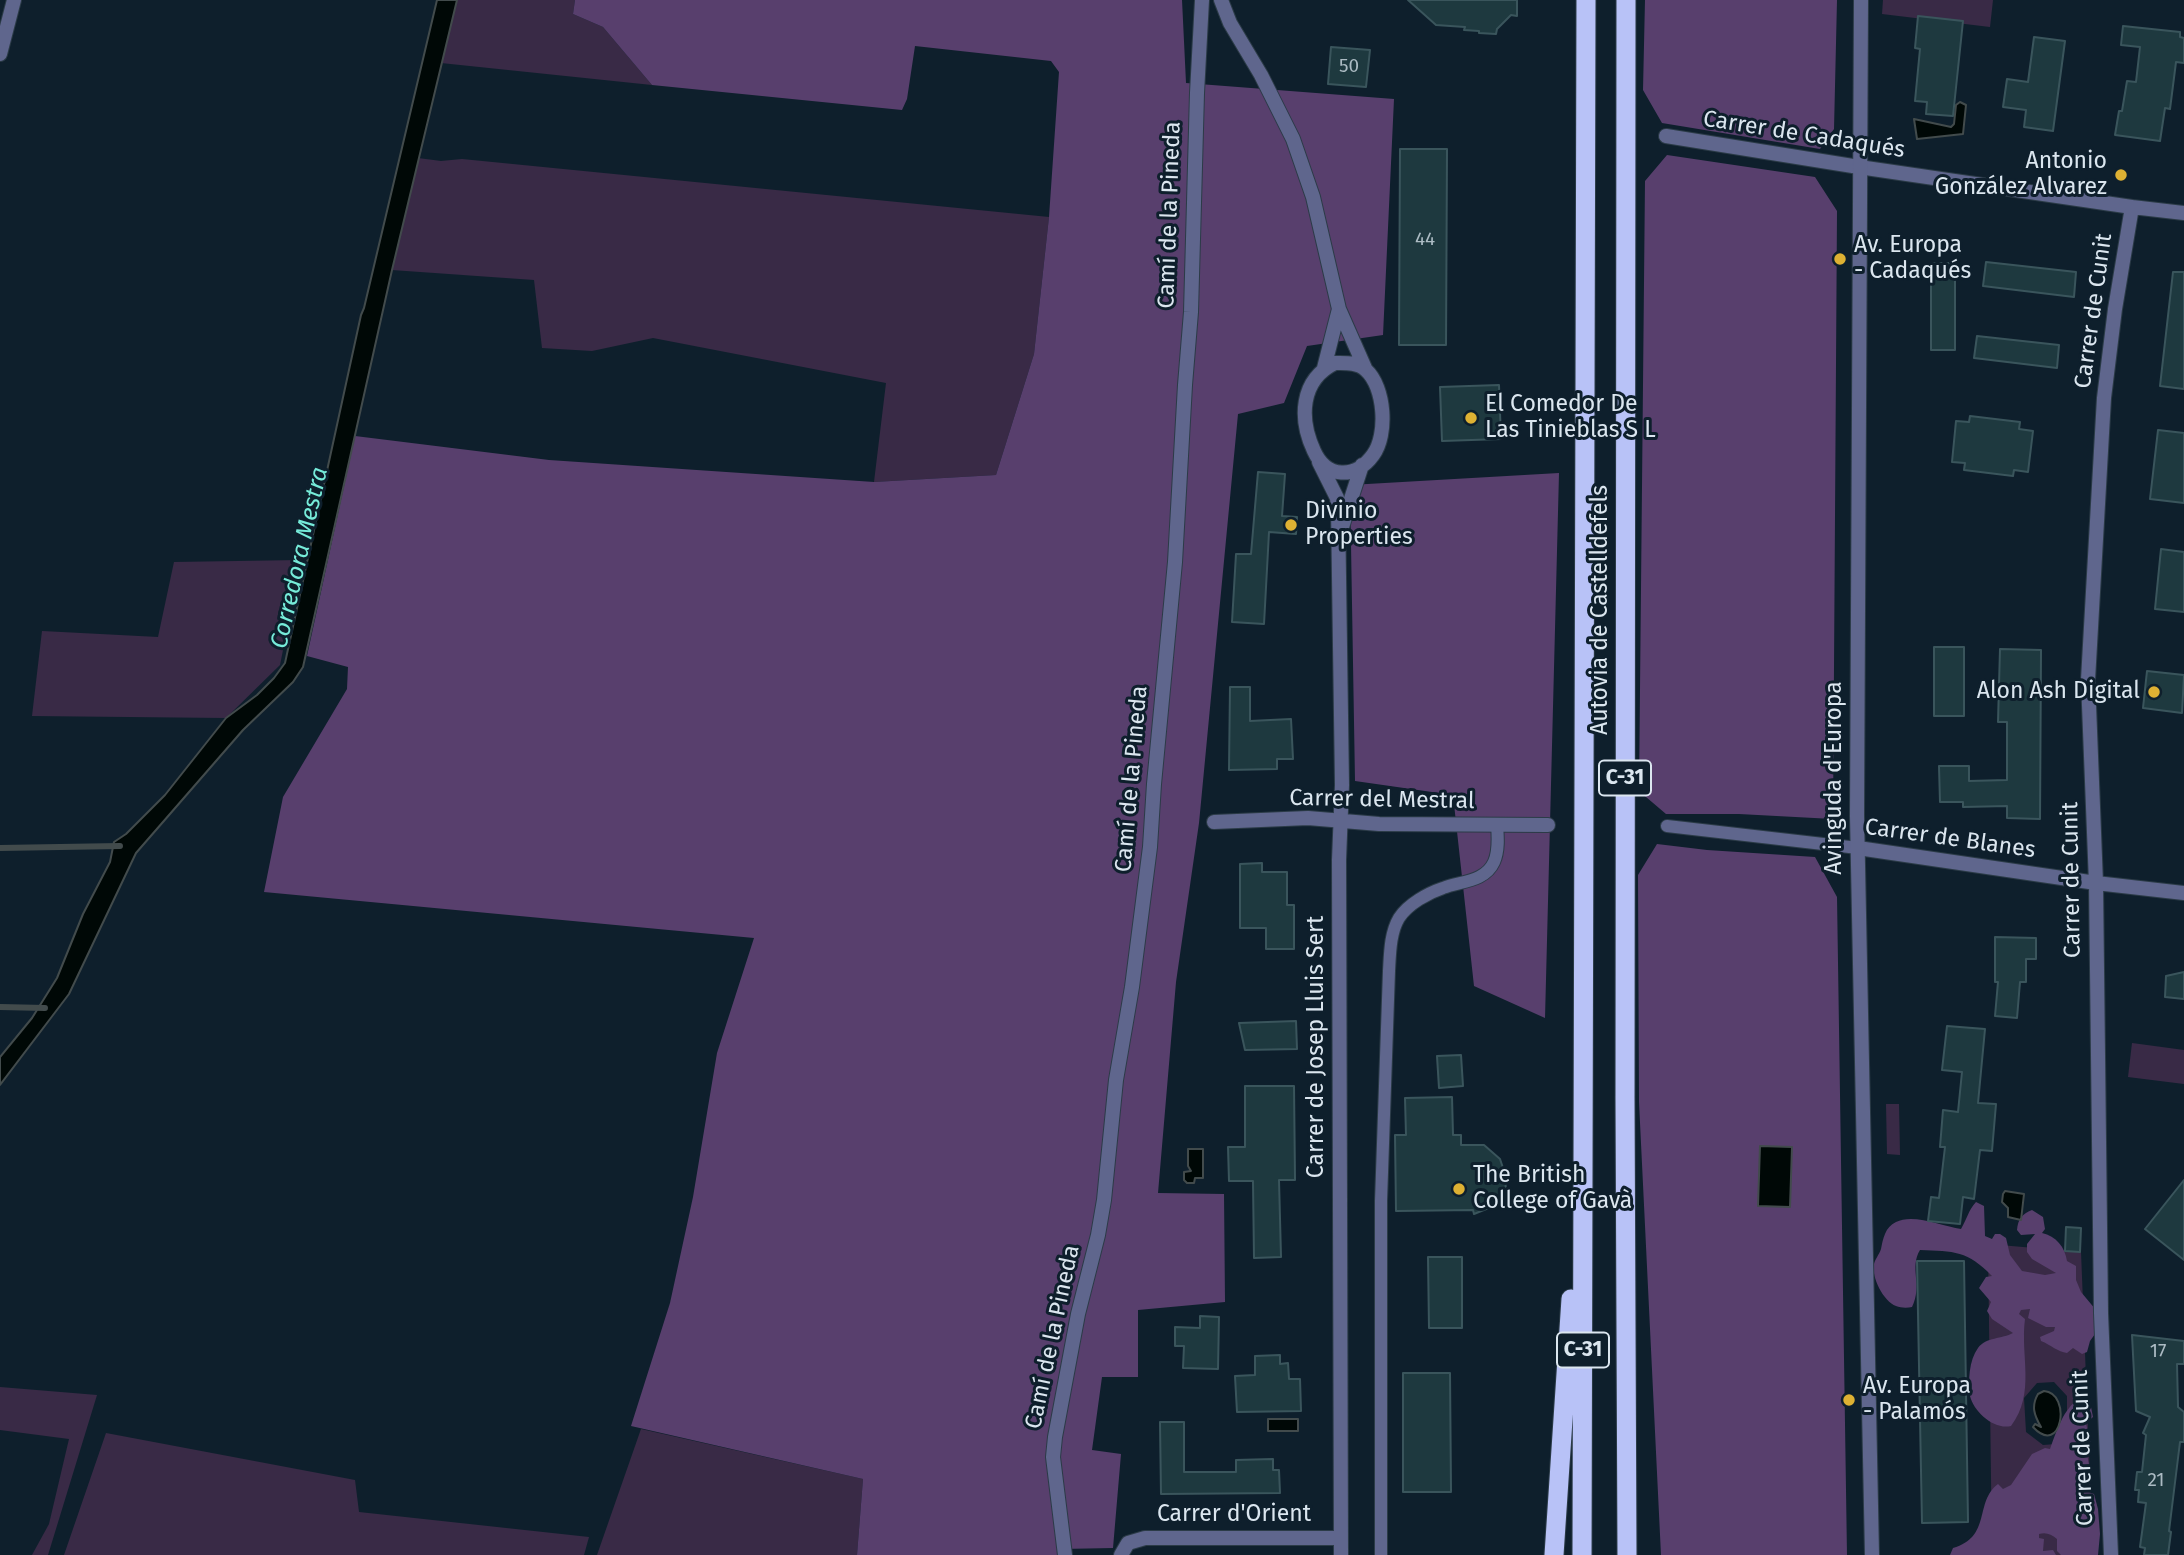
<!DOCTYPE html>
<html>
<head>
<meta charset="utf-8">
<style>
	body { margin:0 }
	canvas { display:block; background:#0e1f2c }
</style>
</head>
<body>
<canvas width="2184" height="1555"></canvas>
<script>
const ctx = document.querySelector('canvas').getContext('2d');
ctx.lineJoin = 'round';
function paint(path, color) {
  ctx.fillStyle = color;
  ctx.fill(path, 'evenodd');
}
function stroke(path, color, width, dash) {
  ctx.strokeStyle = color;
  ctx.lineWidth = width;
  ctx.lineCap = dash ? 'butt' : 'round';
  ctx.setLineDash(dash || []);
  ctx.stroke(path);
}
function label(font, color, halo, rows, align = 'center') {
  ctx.font = font + ' "Fira Sans",sans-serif';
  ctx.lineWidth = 6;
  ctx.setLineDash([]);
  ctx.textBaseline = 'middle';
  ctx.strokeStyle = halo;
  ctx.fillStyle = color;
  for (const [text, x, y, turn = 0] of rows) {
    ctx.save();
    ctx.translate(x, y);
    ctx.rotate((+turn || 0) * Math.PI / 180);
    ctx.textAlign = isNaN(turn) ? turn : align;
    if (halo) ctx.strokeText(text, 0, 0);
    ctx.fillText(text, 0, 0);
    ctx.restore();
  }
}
const green = new Path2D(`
	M457,0H575L573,14L603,27L652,85L441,63Z
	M1883,0H1993L1990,27L1882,14Z
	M418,158L441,161L462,159L1049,217L1034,354L996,475L874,482L886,383L653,338L592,351L542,348L534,280L392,270Z
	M301,560L280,665L226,718L32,716L42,631L158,637L174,562Z
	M2132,1043L2184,1050V1084L2128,1077Z
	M1899,1104L1900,1155L1887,1154L1886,1104Z
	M1988,1244L2081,1252L2093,1555H1992ZM2054,1382L2067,1396V1430L2056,1444L2043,1445L2026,1432L2024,1398L2037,1383Z
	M0,1387L97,1395L48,1555H32L49,1524L69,1439L0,1430Z
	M641,1429L863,1479L857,1555H597Z
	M106,1433L355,1480L359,1512L589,1537L584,1555H64Z`);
const forest = new Path2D(`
	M575,0H1182L1186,83L1394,99L1383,335L1307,346L1284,403L1238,414L1199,823L1176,982L1158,1193L1224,1194L1225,1302L1138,1310V1377H1102L1092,1450L1121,1454L1113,1548L1061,1549L1059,1555H857L863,1479L631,1426L670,1303L693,1197L717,1053L754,938L264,892L283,797L347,689L348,667L307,656L355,436L549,460L874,482L996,475L1034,354L1049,217L1059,72L1051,61L915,46L907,99L902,110L652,85L603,27L573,14Z
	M1645,0H1837L1834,129L1820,149L1662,123L1643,90Z
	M1667,155L1815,177L1837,211L1833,819L1739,814H1666L1639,791L1645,181Z
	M1559,473L1545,1018L1474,986L1453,795L1355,781L1350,485Z
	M1657,844L1707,850L1815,857L1837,897L1847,1555H1661L1639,1102L1638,875Z
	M1976,1202L1984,1206L1985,1236L1992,1239L1995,1234H2000L2006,1238L2010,1255L2022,1271L2045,1275L2056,1273L2032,1259L2027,1252V1244L2035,1234L2021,1235L2017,1230C2018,1219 2022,1214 2032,1210L2043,1217L2045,1229L2042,1233C2056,1236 2065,1247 2067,1261L2076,1266V1280L2081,1292L2096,1310L2095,1334L2090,1341L2087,1352L2082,1354L2073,1348L2067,1353C2058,1352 2051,1345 2041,1341L2040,1337L2054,1331L2055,1327H2046L2028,1318L2030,1309L2021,1310L2019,1314L2025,1319C2020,1356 2036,1393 2011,1426C1994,1430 1974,1412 1970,1396C1968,1381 1969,1360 1978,1348C1986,1337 2002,1339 2013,1333L1992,1319L1987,1311L1991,1302L1979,1288L1986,1277L1992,1276C1968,1251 1954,1251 1920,1250C1909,1268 1923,1285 1912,1307C1907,1308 1901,1308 1896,1306C1884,1302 1871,1277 1874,1264C1875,1259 1879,1255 1881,1249C1883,1239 1885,1227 1896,1222C1913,1213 1942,1226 1961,1229C1967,1219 1968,1211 1976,1202Z
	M2076,1401L2090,1402L2093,1417L2086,1423C2088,1435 2094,1442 2087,1454L2090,1470L2077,1493L2080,1494L2084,1491L2094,1494L2098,1509L2100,1534L2098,1555H2061L2057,1551V1539C2051,1534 2046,1532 2039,1534V1538L2044,1539L2043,1551L2053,1550L2056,1555H1950L1953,1548C1992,1537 1974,1502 1998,1484L2003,1489L2011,1485L2032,1454L2045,1448L2050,1449C2056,1433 2062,1412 2076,1401Z`);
const water = new Path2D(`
	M437,0H457L392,270L303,667L293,682L243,730L136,853L69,994L0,1085V1057L32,1018L57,978L83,914L110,862L114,842L126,834L165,795L226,718L257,695L274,678L285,663L361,315L364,308Z
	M1960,102L1966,105L1963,134L1917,139L1914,119L1951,127L1954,124L1956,105Z
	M1760,1146L1792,1147L1790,1207L1758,1206Z
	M1188,1149H1203V1178H1195L1194,1183H1187L1184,1180V1172L1191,1171L1188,1166Z
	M2005,1191L2024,1194L2021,1220L2008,1217V1208L2002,1202L2003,1194Z
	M2044,1391C2072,1393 2062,1458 2033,1427L2035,1424L2041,1427C2034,1415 2031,1406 2038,1394Z
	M1268,1419H1298V1431H1268Z`);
const stream = new Path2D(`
	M0,848L120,846
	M0,1007L45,1008`);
const building = new Path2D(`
	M1408,0H1517V16L1511,15L1497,29L1496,34L1479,33V31L1464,30L1465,27L1436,25Z
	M1918,16L1963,21L1953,116L1926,114L1927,102L1915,101L1920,49L1915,48Z
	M2123,26L2180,32V37L2184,38V63L2176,62L2170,109L2165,108L2160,141L2115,135L2119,111H2122L2127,81L2136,82L2140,47L2121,45Z
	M2034,37L2065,41L2053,131L2024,127L2026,110L2003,107L2007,79L2028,82Z
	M1331,47L1370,50L1366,87L1328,84Z
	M1400,149H1447L1446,345H1399Z
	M1986,262L2076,272L2074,297L1983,286Z
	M1931,263H1955V350H1931Z
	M2173,272H2184V389L2160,386Z
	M1977,336L2059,345L2057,368L1974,358Z
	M1499,385L1501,439L1442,441L1440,387Z
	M1970,416L2020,422L2019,429L2033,431L2028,472L2014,470L2013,476L1964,470L1965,463L1952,462L1956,421L1969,422Z
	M2158,430L2184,433V503L2150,499Z
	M1258,472L1285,474L1282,516L1297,517L1296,534L1269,532L1264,624L1232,622L1236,554H1251Z
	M2161,549L2184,552V612L2155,609Z
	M1934,647H1964V716H1934Z
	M2000,649L2041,650L2040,819L2007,818V806L1963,807V802H1940L1939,766H1969V781L2007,780V722H1998Z
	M2147,671L2184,675L2182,713L2143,708Z
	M1230,687H1250V721L1291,719L1293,759H1277V769L1229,770Z
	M1262,863V872H1287V905H1294V949H1266V928H1240V864Z
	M1995,937L2036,938V959H2026V982H2020L2017,1018L1995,1016L1998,982H1995Z
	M2184,972V999L2165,997L2166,976Z
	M1296,1021L1297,1049L1245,1050L1239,1023Z
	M1947,1026L1985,1029L1978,1103L1996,1104L1992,1151L1980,1150L1974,1199L1963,1197L1960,1224L1928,1221L1931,1197L1939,1198L1945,1147H1940L1943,1110L1958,1112L1962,1072L1942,1070Z
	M1461,1055L1463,1086L1439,1088L1437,1056Z
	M1245,1086H1294L1295,1180H1279L1281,1257L1254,1258L1253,1181H1229L1228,1147H1245Z
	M1452,1097L1453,1135H1461V1145H1484L1500,1159L1505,1174L1506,1192L1496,1205L1474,1214L1473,1210L1396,1211L1395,1135H1406L1405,1098Z
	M2184,1180V1260L2145,1229Z
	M2066,1227L2081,1228L2080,1252L2065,1251Z
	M1428,1257H1462V1328H1429Z
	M1917,1261H1964L1968,1522L1922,1523Z
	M1200,1316L1219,1317L1218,1369L1183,1368L1184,1346H1175V1327L1200,1328Z
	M2132,1335L2184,1341V1364H2177L2178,1407L2184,1412V1442H2180L2169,1531L2171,1532L2168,1555H2144L2145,1548L2140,1547L2146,1503L2138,1502L2139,1490H2135L2137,1472H2142L2146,1435L2143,1433L2150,1417L2136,1411Z
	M1280,1355V1364L1288,1363L1289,1379H1300L1301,1411L1237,1412L1235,1376L1255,1375V1356Z
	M1403,1373H1450L1451,1492H1403Z
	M1160,1422H1184V1472H1236V1460L1273,1459V1470H1279L1280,1493L1161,1494Z`);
const service = new Path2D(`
	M1667,826L1858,848
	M1381,1555V1201L1389,971C1390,954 1390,933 1399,918C1408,904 1428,893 1443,888C1461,881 1485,882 1494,862C1499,851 1498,837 1497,825`);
const pedestrian = new Path2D(`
	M1666,136L1859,167`);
const minor = new Path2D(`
	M1221,0L1230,23L1261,75L1293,139L1313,197L1339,309L1365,368
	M0,54L14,0
	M1859,167L2132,207L2184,213
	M1335,363C1345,363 1358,362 1366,370C1385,387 1388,435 1373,455C1355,480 1326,478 1314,451C1299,419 1300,380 1335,363Z
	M1324,368L1339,309
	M1319,462L1337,498L1338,507L1342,785L1339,860L1341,1555
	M1342,527L1362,465
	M1214,822L1308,818L1379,824L1548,825
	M1858,848L2096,883L2184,893
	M1065,1555L1053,1457L1055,1437L1078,1314L1098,1235L1104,1200L1116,1080L1132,987L1150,847L1154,784L1175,562L1185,385L1191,312L1197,93L1202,0
	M1121,1555L1128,1543L1145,1538H1341
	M2111,1555L2101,1313L2096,883L2088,680L2104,398L2115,309L2132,207`);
const tertiary = new Path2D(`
	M1861,0L1857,816L1872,1555`);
const trunk = new Path2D(`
	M1626,0L1625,1096L1627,1555
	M1554,1555L1571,1299
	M1582,1555L1586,0`);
const markers = [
	[2121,175,7,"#deb133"],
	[1840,259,7,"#deb133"],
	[1471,418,7,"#deb133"],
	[1291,525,7,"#deb133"],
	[2154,692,7,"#deb133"],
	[1459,1189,7,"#deb133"],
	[1849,1400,7,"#deb133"]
];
const numberNames = [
	["50",1349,67],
	["44",1425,240],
	["17",2158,1352],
	["21",2156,1481]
];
const shields = [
	[1625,778,52],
	[1583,1350,52]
];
const shieldNames = [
	["C-31",1625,778],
	["C-31",1583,1350]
];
const streetNames = [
	["Carrer de Cadaqués",1804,135,9],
	["Camí de la Pineda",1170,215,-88],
	["Carrer de Cunit",2094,311,-82],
	["Autovia de Castelldefels",1601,610,-90],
	["Avinguda d'Europa",1835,778,-90],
	["Camí de la Pineda",1132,779,-85],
	["Carrer del Mestral",1382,800,1],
	["Carrer de Blanes",1950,839,8],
	["Carrer de Cunit",2072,880,-91],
	["Carrer de Josep Lluis Sert",1317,1047,-90],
	["Camí de la Pineda",1053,1337,-78],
	["Carrer de Cunit",2083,1448,-92],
	["Carrer d'Orient",1234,1515]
];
const poiNames = [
	["Antonio",2107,162,"right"],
	["González Alvarez",2107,188,"right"],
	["Av. Europa",1854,246],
	["- Cadaqués",1854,272],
	["El Comedor De",1485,405],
	["Las Tinieblas S L",1485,431],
	["Divinio",1305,512],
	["Properties",1305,538],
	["Alon Ash Digital",2140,692,"right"],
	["The British",1473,1176],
	["College of Gavà",1473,1202],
	["Av. Europa",1863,1387],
	["- Palamós",1863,1413]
];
const waterNames = [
	["Corredora Mestra",300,558,-77]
];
paint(green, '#392a46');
paint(forest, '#583f6d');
paint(water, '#000806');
stroke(water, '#424b4c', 2);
stroke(stream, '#424b4c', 6);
paint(building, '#1e393f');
stroke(building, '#3a555c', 2);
stroke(service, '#2b3b47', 14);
stroke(pedestrian, '#2b3b47', 16);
stroke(minor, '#2b3b47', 16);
stroke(tertiary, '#2b3b47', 16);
stroke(trunk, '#2b3b47', 21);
stroke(service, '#5f668d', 12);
stroke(pedestrian, '#5f668d', 14);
stroke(minor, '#5f668d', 14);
stroke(tertiary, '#5f668d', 14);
stroke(trunk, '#b8c2f7', 19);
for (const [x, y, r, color] of markers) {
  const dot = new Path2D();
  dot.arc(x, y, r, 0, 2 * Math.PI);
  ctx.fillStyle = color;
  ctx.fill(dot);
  stroke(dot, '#0e1f2c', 2.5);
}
label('19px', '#acbbc3', null, numberNames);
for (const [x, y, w] of shields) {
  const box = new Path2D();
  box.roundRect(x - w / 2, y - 17.5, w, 35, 5);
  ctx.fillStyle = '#0e1f2c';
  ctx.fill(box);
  stroke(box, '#dbe6ef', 2);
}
label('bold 21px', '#dbe6ef', null, shieldNames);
label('23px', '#dbe6ef', '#0e1f2c', streetNames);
label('23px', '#dbe6ef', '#0e1f2c', poiNames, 'left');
label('italic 24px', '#76ebd9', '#0e1f2c', waterNames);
</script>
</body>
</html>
